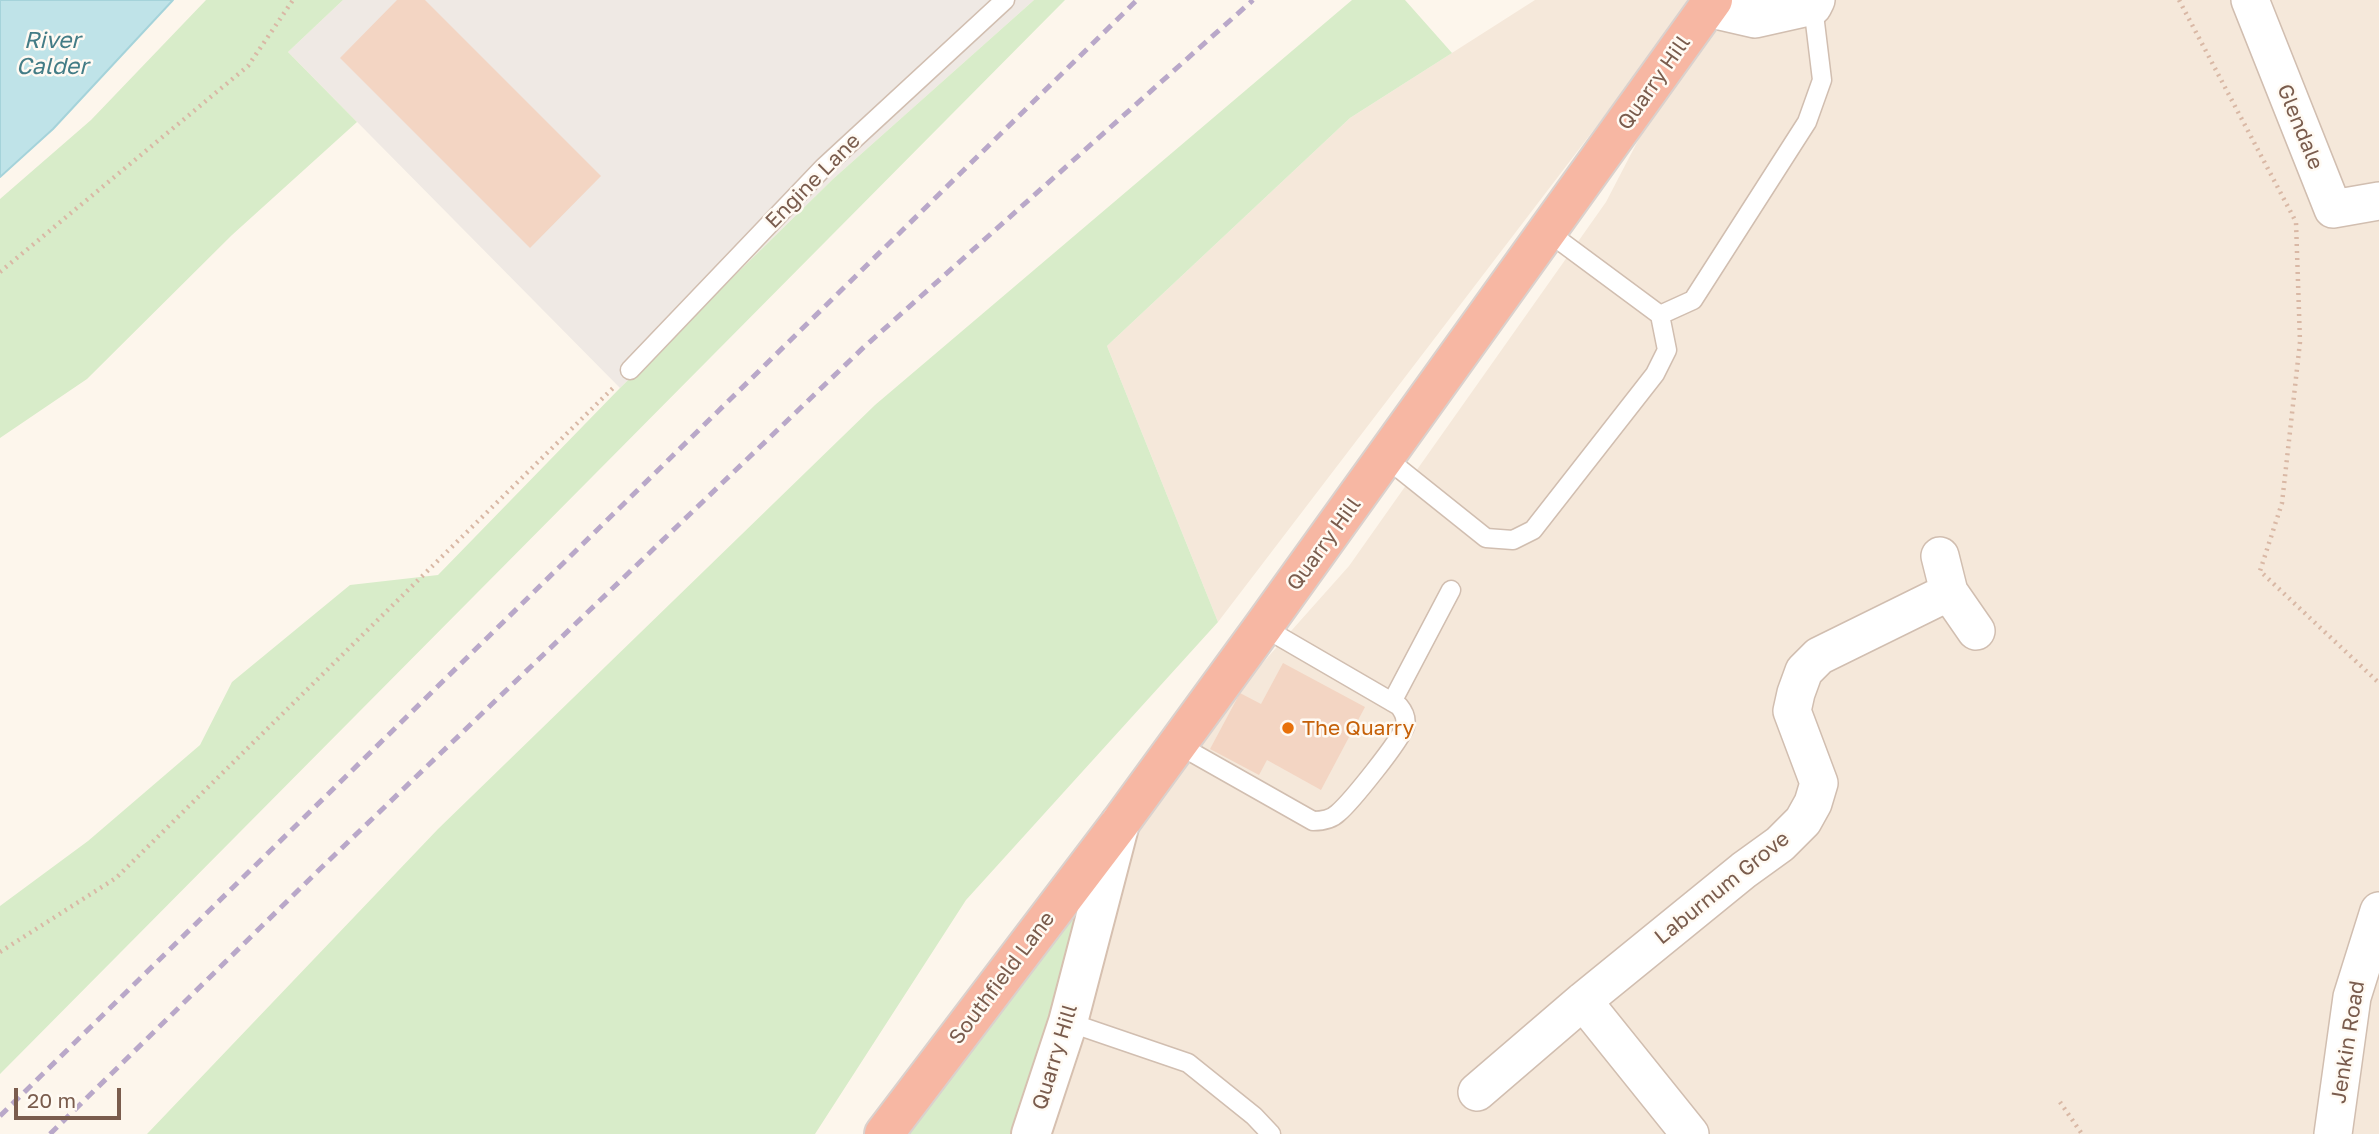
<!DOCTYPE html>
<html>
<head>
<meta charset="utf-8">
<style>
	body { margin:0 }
	#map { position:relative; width:2379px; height:1134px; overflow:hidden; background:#fdf6ec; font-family:"Golos Text",sans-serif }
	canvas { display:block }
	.scale { position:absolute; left:14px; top:1088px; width:107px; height:32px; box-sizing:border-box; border:4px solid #7a5c4d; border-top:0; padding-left:9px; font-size:21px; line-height:24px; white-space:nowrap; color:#7a5c4d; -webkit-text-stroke:5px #fffaf3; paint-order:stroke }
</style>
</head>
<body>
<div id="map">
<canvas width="2379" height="1134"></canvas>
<div class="scale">20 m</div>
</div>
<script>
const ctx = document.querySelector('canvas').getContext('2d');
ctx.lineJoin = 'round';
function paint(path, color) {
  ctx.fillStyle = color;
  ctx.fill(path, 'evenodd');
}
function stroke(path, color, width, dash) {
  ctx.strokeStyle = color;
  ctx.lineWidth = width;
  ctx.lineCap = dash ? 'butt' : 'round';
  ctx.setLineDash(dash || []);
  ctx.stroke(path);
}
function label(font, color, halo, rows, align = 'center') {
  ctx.font = font + ' "Golos Text",sans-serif';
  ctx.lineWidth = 5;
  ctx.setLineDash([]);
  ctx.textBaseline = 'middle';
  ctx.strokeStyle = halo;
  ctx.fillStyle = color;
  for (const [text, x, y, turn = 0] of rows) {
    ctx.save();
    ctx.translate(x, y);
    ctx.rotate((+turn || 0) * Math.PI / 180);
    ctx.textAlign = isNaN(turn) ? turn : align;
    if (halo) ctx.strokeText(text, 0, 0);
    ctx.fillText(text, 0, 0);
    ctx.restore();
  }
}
const residential = new Path2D(`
	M1535,0H1693L1218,622L1107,346L1350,118Z
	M1816,0H2379V1134H1031L1120,823L1349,566L1606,202L1707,8Z`);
const industrial = new Path2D(`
	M343,0H1034L833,179L620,388L288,52Z`);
const green = new Path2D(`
	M206,0H343L288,52L357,122L232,235L87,379L0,438V199L91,120Z
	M1034,0H1065L0,1074V906L88,841L200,745L232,682L350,585L438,575L620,388L833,179Z
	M1352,0H1405L1452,53L1350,118L1107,346L1218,622L966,900L815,1134H147L438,829L875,405Z
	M1120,823L1031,1134H884Z`);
const water = new Path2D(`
	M0,0H173L53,129L0,177Z`);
const building = new Path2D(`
	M397,0H425L601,176L530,248L340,58Z
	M1283,663L1365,707L1321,790L1267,760L1259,775L1210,749L1240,693L1261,704Z`);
const path = new Path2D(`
	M2179,0L2296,222L2300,342L2282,503L2260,571L2379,683
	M0,272L248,66L293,0
	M0,952L116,878L613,388
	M2060,1102L2082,1134`);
const lane = new Path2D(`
	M1660,315L1693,300L1807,122L1822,80L1813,6
	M630,370L824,167L1005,0
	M1386,458L1486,538L1513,540L1533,530L1655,374L1667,350L1660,315L1548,232
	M1392,702L1451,590
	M1177,744L1313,821C1322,821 1331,820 1338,813C1351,802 1401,740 1405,726C1407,718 1404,712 1399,706L1263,627
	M1068,1022L1188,1063L1254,1116L1271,1134`);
const street = new Path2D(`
	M2250,0L2333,209L2379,201
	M1707,8L1755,19L1813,6L1816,0
	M1940,556L1949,592L1976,631
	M1583,1001L1690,1134
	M1477,1092L1583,1001L1744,870L1780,844L1803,821L1813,803L1819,783L1792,711L1796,693L1804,671L1819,656L1949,592
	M2333,1134L2352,997L2379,911`);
const secondary = new Path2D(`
	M1031,1134L1068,1022L1120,823`);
const highway = new Path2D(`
	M884,1134L1120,823L1263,627L1713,0`);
const rail = new Path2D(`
	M0,1116L1137,0
	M50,1134L321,868L864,347L1253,0`);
const markers = [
	[1288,728,7,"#e8710a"]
];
const streetNames = [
	["Quarry Hill",1654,83,-55],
	["Glendale",2300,127,68],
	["Engine Lane",813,181,-45],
	["Quarry Hill",1324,544,-54],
	["Laburnum Grove",1722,888,-39],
	["Southfield Lane",1002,978,-53],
	["Jenkin Road",2348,1042,-81],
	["Quarry Hill",1055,1057,-73]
];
const foodNames = [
	["The Quarry",1302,728]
];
const waterNames = [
	["River",52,41],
	["Calder",52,67]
];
paint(residential, '#f5e8da');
paint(industrial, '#efe9e4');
paint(green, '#d8ecc9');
paint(water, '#bfe3e8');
stroke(water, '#a5d3da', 2);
paint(building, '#f3d5c3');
stroke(lane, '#d1beb0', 21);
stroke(street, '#d1beb0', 40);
stroke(secondary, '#d6c0b0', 42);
stroke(highway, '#dad1cd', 42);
stroke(path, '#d9b8a5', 4.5, [2, 5]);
stroke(lane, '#fff', 18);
stroke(street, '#fff', 37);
stroke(secondary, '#fff', 38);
stroke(highway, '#f7b7a3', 38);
stroke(rail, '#b9a8c9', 5, [10, 7]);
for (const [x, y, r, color] of markers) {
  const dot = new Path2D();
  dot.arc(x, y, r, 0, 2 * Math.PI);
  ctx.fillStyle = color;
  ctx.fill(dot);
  stroke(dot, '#fffaf3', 2.5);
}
label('21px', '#7a5c4d', '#fffaf3', streetNames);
label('21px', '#c56008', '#fffaf3', foodNames, 'left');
label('italic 23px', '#437c86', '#fffaf3', waterNames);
</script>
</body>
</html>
